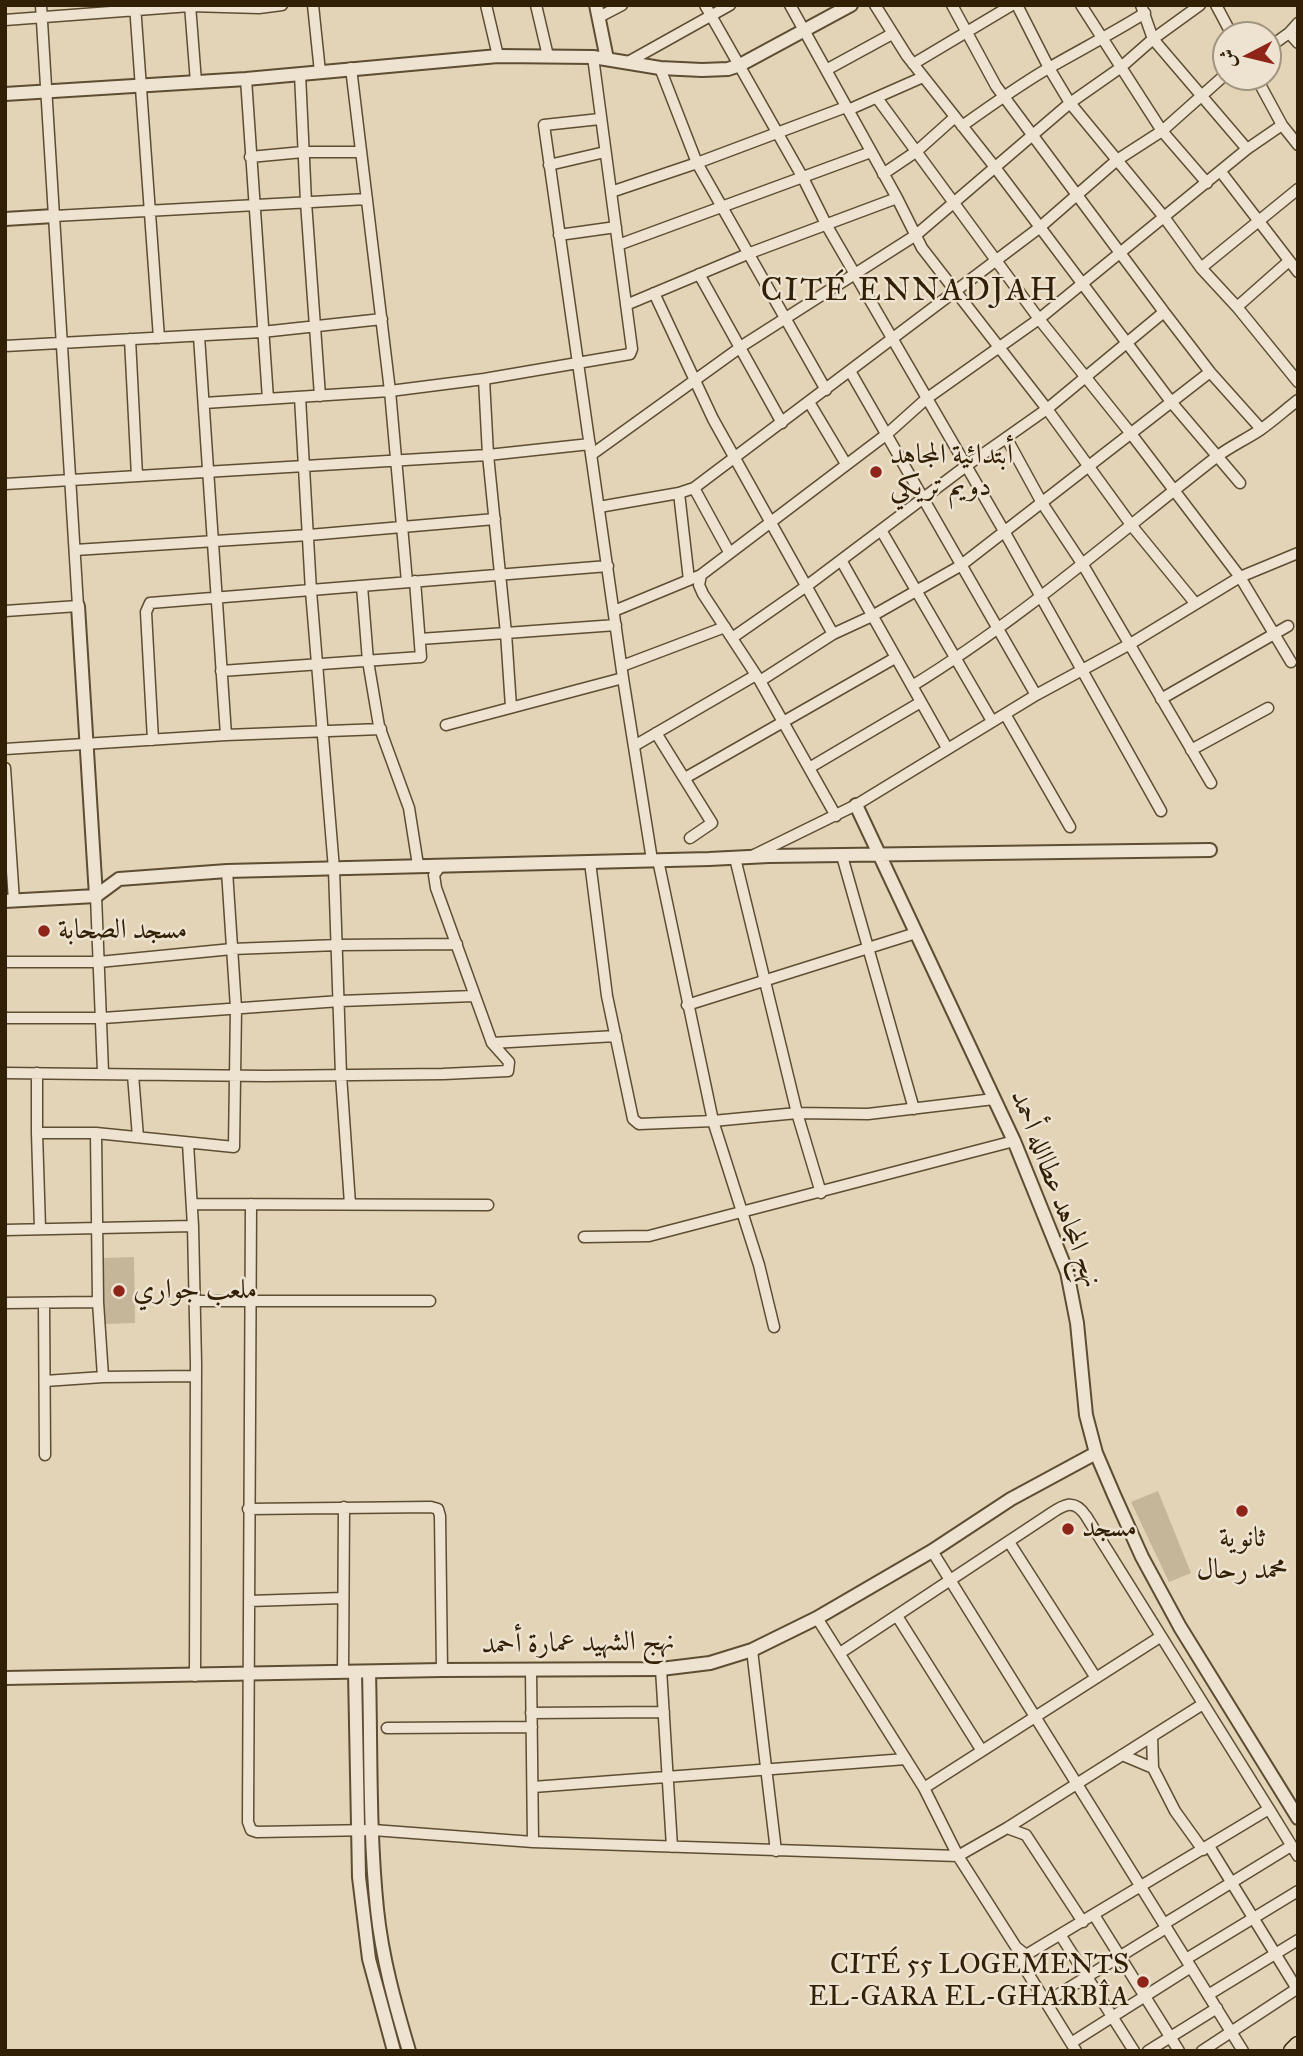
<!DOCTYPE html>
<html>
<head>
<meta charset="utf-8">
<style>
	body { margin:0 }
	#map { position:relative; width:1303px; height:2056px; overflow:hidden; background:#e3d4b7; font-family:"IM FELL Great Primer",Amiri,serif }
	canvas { display:block }
	.frame { position:absolute; inset:0; border:7px solid #322006; pointer-events:none }
	.north { position:absolute; left:1212px; top:21px; width:70px; height:70px; box-sizing:border-box; background:#ede3d0; border:2px solid #a2957f; border-radius:50%; rotate:263deg; font-size:19px; font-weight:700; line-height:28px; text-align:center; color:#322006 }
	.north::after { content:''; display:block; margin:auto; width:24px; height:32px; background:#8f2418; clip-path:polygon(50% 0,100% 100%,50% 72%,0 100%) }
</style>
</head>
<body>
<div id="map">
<canvas width="1303" height="2056"></canvas>
<div class="frame"></div>
<div class="north">ش</div>
</div>
<script>
const ctx = document.querySelector('canvas').getContext('2d');
ctx.lineJoin = 'round';
function paint(path, color) {
  ctx.fillStyle = color;
  ctx.fill(path, 'evenodd');
}
function stroke(path, color, width, dash) {
  ctx.strokeStyle = color;
  ctx.lineWidth = width;
  ctx.lineCap = dash ? 'butt' : 'round';
  ctx.setLineDash(dash || []);
  ctx.stroke(path);
}
function label(font, color, halo, rows, align = 'center') {
  ctx.font = font + ' "IM FELL Great Primer",Amiri,serif';
  ctx.lineWidth = 5;
  ctx.setLineDash([]);
  ctx.textBaseline = 'middle';
  ctx.strokeStyle = halo;
  ctx.fillStyle = color;
  for (const [text, x, y, turn = 0] of rows) {
    ctx.save();
    ctx.translate(x, y);
    ctx.rotate((+turn || 0) * Math.PI / 180);
    ctx.textAlign = isNaN(turn) ? turn : align;
    if (halo) ctx.strokeText(text, 0, 0);
    ctx.fillText(text, 0, 0);
    ctx.restore();
  }
}
const green = new Path2D(`
	M134,1257L135,1323L104,1324L103,1258Z
	M1158,1491L1191,1573L1169,1582L1131,1502Z`);
const minor = new Path2D(`
	M135,5L159,338
	M190,5L196,82
	M313,5L320,72
	M486,5L498,56
	M536,5L548,56
	M705,5L803,178L827,226L1004,531L1161,811
	M790,5L897,198L922,248L1047,409L1132,526L1195,603
	M875,5L907,56L994,166L1172,403L1240,483
	M952,5L996,86L1164,312L1210,372L1261,429
	M1017,5L1049,68L1070,103L1164,217L1201,268L1237,307L1298,382
	M1081,5L1162,131L1207,183
	M1141,5L1153,39L1247,149
	M1216,5L1232,35
	M599,17L622,5
	M5,20L190,6L259,8L282,5
	M1289,33L1298,43
	M1268,48L1289,33L1298,23
	M628,62L730,5
	M913,64L1012,5
	M351,68L390,391L407,582
	M660,68L697,163L826,390
	M826,70L892,34
	M300,74L306,202L320,396
	M1256,77L1282,125L1298,145
	M246,79L268,399
	M877,98L1039,319L1132,435L1240,577L1291,662
	M848,110L923,77
	M600,119L544,125L623,678L652,860
	M962,126C990,106 1018,86 1047,69C1080,50 1113,33 1145,13
	M250,157L303,152H360
	M549,165L605,152
	M1221,172L1298,272
	M883,174L917,151L955,117
	M611,192L697,163L846,107
	M54,216L367,199
	M559,235L616,227
	M618,245L871,152
	M1201,268L1298,189
	M699,274L782,423
	M654,293L713,419L833,634L872,616L960,566L1210,372
	M626,305L750,253L897,198
	M1237,307L1289,261
	M199,336L226,735
	M130,339L137,476
	M5,346L262,332L382,319
	M850,371L1036,695
	M484,379L488,455L506,633L616,625
	M300,397L311,591L334,869L341,1075L350,1204
	M809,402L846,464
	M204,403L390,391L484,379L630,354L632,349L593,57
	M1007,439L1042,503L1083,565L1211,783
	M591,455L745,344L916,235L1070,103L1120,68L1153,39L1200,5
	M5,484L488,455L590,444
	M694,488L729,552
	M679,493L689,580
	M599,507L679,493L694,488L1039,228L1117,160L1162,131L1226,74
	M881,530L992,721
	M75,550L309,535L495,519
	M841,560L947,748
	M362,586L368,661L379,726L409,808L418,865
	M5,611L78,606L41,5
	M614,611L701,575
	M732,638L808,585L966,466L1047,409L1164,312
	M420,639L506,633L511,707
	M622,666L725,627
	M221,671L421,657L415,581
	M760,681L833,634
	M912,686C1020,620 1115,536 1215,458C1229,447 1245,440 1260,430C1273,421 1285,410 1298,400
	M1161,699L1288,626
	M1005,714L1070,827
	M446,725L623,678
	M656,733L712,823L690,838
	M153,740L146,612L150,603L608,566
	M634,746L756,675
	M5,749L226,735L381,729
	M1191,750L1268,708
	M5,768L14,901
	M809,768L921,702
	M685,778L895,658
	M836,816L760,681L703,594L699,585L701,575L887,434L926,399L1039,319L1247,149L1282,125
	M754,855L856,805L1036,695L1130,644L1240,577L1298,553
	M842,856L914,1109
	M735,858L797,1113L821,1193
	M658,860L713,1121L759,1265L774,1327
	M590,862L607,996L633,1119L639,1124L713,1121L797,1113L868,1114L994,1099
	M96,896L103,1072
	M5,962H99L232,949L338,945L457,944
	M687,1005L916,933
	M5,1018H103L340,1001L474,996
	M492,1043L616,1036
	M5,1073L265,1076L443,1074L508,1071L509,1062L492,1043L436,888L434,875L441,865
	M37,1073V1133H96L234,1147L236,1008L227,871
	M133,1075L138,1137
	M37,1133L40,1229
	M96,1133L98,1302L103,1377
	M192,1204L488,1205
	M251,1204L248,1822L251,1830L257,1832L373,1830L533,1842L958,1856L1007,1828L1203,1704
	M193,1226L196,1364L195,1676
	M5,1230L193,1226L188,1143
	M584,1237L649,1236L1014,1141
	M196,1301H430
	M5,1303L98,1302
	M44,1303L45,1455
	M45,1381L103,1377L196,1376
	M248,1509L431,1507L438,1509L440,1516L442,1670
	M1009,1542L1096,1678
	M932,1551L1243,2051
	M249,1601L343,1598
	M897,1616L982,1751
	M817,1618L924,1788L958,1856L1016,1947L1026,1955L1269,1809L1086,1516C1072,1495 1060,1508 1044,1518L840,1653
	M752,1650L776,1851
	M661,1669L672,1847
	M531,1671L533,1842
	M343,1672L344,1507
	M531,1713L664,1712
	M387,1728L532,1727
	M1152,1736L1153,1768
	M1122,1755L1153,1768L1175,1811L1203,1850
	M533,1787L906,1759
	M924,1788L1160,1637
	M1269,1809L1298,1856
	M1007,1828L1026,1835L1083,1922
	M1209,1846L1297,1989
	M1094,1915L1179,2051
	M1164,1924L1291,1846
	M1061,1936L1134,2051
	M1026,1955L1021,1962L1076,2051
	M1186,1959L1298,1891
	M1208,1995L1298,1940
	M1046,2002L1166,1928
	M1071,2043L1191,1967
	M1148,2051L1217,2008
	M1202,2051L1298,1988`);
const tertiary = new Path2D(`
	M596,5L607,59
	M5,94L246,79L498,56L593,57L660,68L702,70L728,69L740,65L851,5
	M5,219L54,216
	M78,606L96,896
	M856,805L1014,1141L1067,1272L1077,1323L1086,1415L1096,1453L1114,1495L1142,1557L1180,1627L1298,1818
	M5,901L96,896L119,879L227,871L709,859L769,856L1210,850
	M355,1672L359,1877L369,1959L394,2051
	M369,1672C371,1751 369,1831 377,1909C382,1958 395,2004 409,2051
	M5,1678L442,1670L661,1669L710,1663L752,1650L817,1618L932,1551L1011,1499L1096,1453`);
const primary = new Path2D(`
	M1292,2051L1298,2045`);
const markers = [
	[876,472,7,"#8f2418"],
	[44,931,7,"#8f2418"],
	[119,1291,7,"#8f2418"],
	[1242,1511,7,"#8f2418"],
	[1068,1529,7,"#8f2418"],
	[1143,1982,7,"#8f2418"]
];
const poiNames = [
	["أبتدائية المجاهد",890,456],
	["دويم تريكي",890,488],
	["مسجد الصحابة",58,931],
	["ملعب جواري",133,1291],
	["مسجد",1082,1529],
	["ثانوية",1242,1539,"center"],
	["محمد رحال",1242,1571,"center"],
	["CITÉ 55 LOGEMENTS",1129,1966,"right"],
	["EL-GARA EL-GHARBÎA",1129,1998,"right"]
];
const streetNames = [
	["نهج المجاهد عطاالله أحمد",1055,1189,69],
	["نهج الشهيد عمارة أحمد",578,1644,-1]
];
const quarterNames = [
	["CITÉ ENNADJAH",910,292]
];
paint(green, '#c5b599');
stroke(minor, '#5e4d32', 13);
stroke(tertiary, '#5e4d32', 16);
stroke(primary, '#322006', 19);
stroke(minor, '#ede3d0', 10);
stroke(tertiary, '#ede3d0', 12);
stroke(primary, '#e3d4b7', 16);
for (const [x, y, r, color] of markers) {
  const dot = new Path2D();
  dot.arc(x, y, r, 0, 2 * Math.PI);
  ctx.fillStyle = color;
  ctx.fill(dot);
  stroke(dot, '#ede3d0', 2.5);
}
label('28px', '#322006', '#ede3d0', poiNames, 'left');
label('28px', '#322006', '#ede3d0', streetNames);
ctx.letterSpacing = '2px';
label('32px', '#322006', '#ede3d0', quarterNames);
ctx.letterSpacing = '0px';
</script>
</body>
</html>
